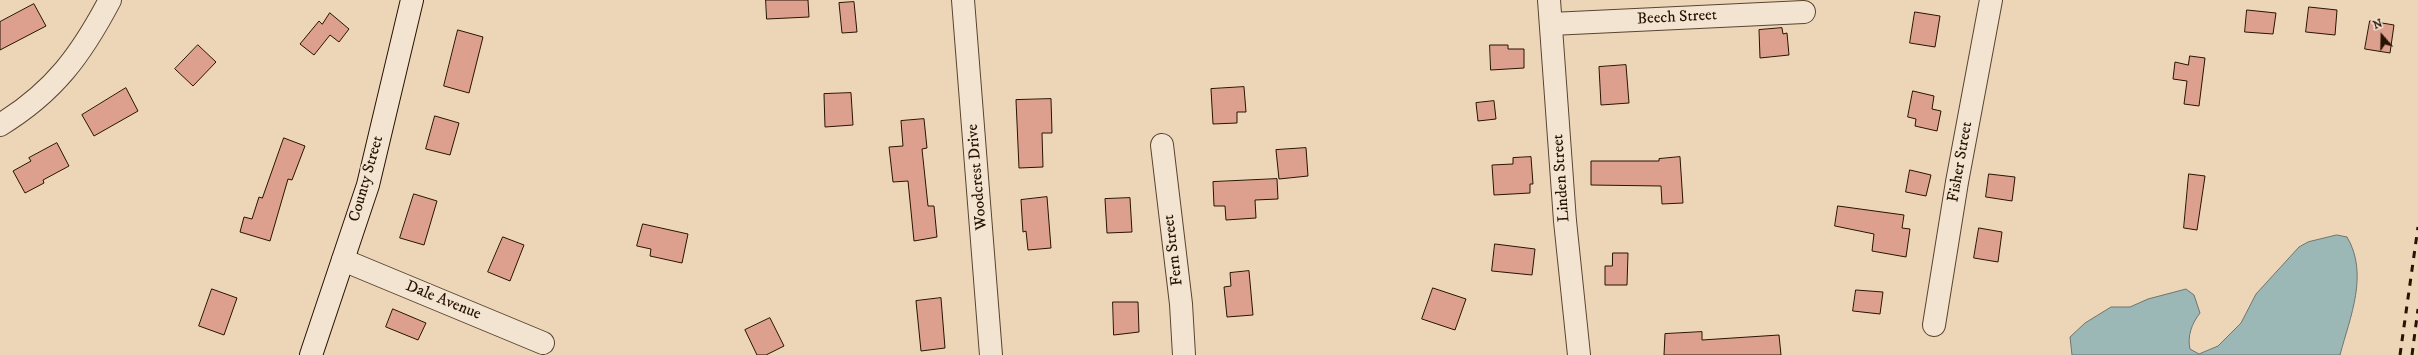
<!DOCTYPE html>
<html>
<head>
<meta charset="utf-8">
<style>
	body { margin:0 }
	#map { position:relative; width:2418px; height:355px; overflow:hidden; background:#edd6b8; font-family:"IM FELL DW Pica",serif }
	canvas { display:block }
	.north { position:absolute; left:2362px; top:16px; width:40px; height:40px; -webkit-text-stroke:3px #f3e4d1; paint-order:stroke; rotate:340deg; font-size:11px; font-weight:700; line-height:16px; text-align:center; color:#281302 }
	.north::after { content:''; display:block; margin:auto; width:14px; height:18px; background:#281302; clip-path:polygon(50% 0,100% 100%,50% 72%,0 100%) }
</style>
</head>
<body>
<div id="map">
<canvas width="2418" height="355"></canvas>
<div class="north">N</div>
</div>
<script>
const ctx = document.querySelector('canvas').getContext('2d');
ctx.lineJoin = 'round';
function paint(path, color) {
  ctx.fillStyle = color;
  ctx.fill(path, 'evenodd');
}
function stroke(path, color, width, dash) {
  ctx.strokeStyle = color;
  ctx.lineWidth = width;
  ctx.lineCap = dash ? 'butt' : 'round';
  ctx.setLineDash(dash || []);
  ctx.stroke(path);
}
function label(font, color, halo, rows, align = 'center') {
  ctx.font = font + ' "IM FELL DW Pica",serif';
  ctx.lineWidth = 4;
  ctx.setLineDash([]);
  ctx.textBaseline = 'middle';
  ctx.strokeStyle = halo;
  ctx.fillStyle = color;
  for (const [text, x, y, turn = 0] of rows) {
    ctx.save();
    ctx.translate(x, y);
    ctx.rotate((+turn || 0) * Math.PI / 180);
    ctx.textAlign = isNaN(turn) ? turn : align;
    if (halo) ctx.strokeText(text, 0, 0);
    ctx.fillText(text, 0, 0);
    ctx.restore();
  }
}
const water = new Path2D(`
	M2337,235L2347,237C2369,274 2350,317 2340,355H2072L2070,337L2085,323L2111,307H2130L2148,299L2186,289L2194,295L2200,313C2192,323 2187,336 2190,349L2199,354L2218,346L2241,323L2256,294L2299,247L2308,242Z`);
const building = new Path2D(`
	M766,0H808L809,17L767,19Z
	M854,2L857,32L842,33L839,3Z
	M34,4L46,26L0,50V22Z
	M2309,7L2337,10L2335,35L2306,32Z
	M2247,10L2276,13L2273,34L2245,32Z
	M1915,12L1940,16L1935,47L1910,43Z
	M330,13L349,29L339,42L330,35L314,55L300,44L319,21L322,24Z
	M2370,21L2394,25L2390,53L2365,49Z
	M1782,28L1783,34L1787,33L1789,55L1760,58L1759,30Z
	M458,30L483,37L469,93L444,86Z
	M198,45L216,62L193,86L175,69Z
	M1490,45H1508V49H1524V68L1491,70Z
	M2190,56L2205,58L2199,106L2184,104L2187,81L2173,79L2175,62L2188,65Z
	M1626,65L1629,103L1601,105L1599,67Z
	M1244,87L1246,112H1237V123L1213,124L1211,89Z
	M126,88L138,111L94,136L82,115Z
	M1913,91L1934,96L1932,109L1941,111L1937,131L1915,126L1916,119L1908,117Z
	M851,93L853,125L825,127L824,94Z
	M1051,99L1052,133H1042L1043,167L1019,168L1016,100Z
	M1494,101L1496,119L1478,121L1476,103Z
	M435,116L459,123L450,155L426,149Z
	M924,119L927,148L922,149L928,206H934L937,237L914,241L908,181L893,182L889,147L903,146L901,121Z
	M284,138L305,146L292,180L288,179L270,241L240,232L244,217L252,219L259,197L262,198Z
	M57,143L69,166L43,180L44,183L25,193L13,171L31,161L29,158Z
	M1306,148L1308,176L1279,179L1276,150Z
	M1531,157L1533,184H1530V193L1494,195L1492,165L1513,164V158Z
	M1680,157L1683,203L1662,204L1661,186L1591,185V161H1659V159Z
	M1910,170L1931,175L1926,196L1906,192Z
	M1989,174L2015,177L2012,201L1986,197Z
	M2189,174L2205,176L2197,230L2184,228Z
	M1277,179L1278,199L1255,200L1256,218L1226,220L1225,206H1214L1213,182Z
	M414,194L437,201L424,245L400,238Z
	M1047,197L1051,248L1028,250L1026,231L1023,232L1021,200Z
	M1130,198L1132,232L1107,233L1105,199Z
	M1838,206L1904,215L1902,228L1910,229L1906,257L1872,251L1874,234L1835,226Z
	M643,224L688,234L682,263L650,256L651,249L637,246Z
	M1979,228L2002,232L1998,262L1974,258Z
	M503,237L524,245L510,281L488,272Z
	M1495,244L1535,249L1532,275L1492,271Z
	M1613,253H1628L1627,285H1605V266H1612Z
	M1249,271L1253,315L1227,317L1224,287L1231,286L1230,273Z
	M1433,288L1466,299L1455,330L1422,319Z
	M212,289L237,298L224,335L199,326Z
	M1856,290L1883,292L1880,314L1853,311Z
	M941,298L945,348L921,351L916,301Z
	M1113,302H1138L1139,332L1114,335Z
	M393,309L426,323L418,340L386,327Z
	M770,318L784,346L766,355H757L745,330Z
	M1702,332V340L1779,335L1781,355H1664L1665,334Z`);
const street = new Path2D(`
	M963,0L991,355
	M1549,0L1565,221L1579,355
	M1551,24L1804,12
	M0,125C54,92 81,55 110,0
	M1162,145L1181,304L1184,355
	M343,260L543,343
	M1934,325L1957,182L1991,0`);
const secondary = new Path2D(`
	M311,355L368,185L412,0`);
const rail = new Path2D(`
	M2400,355L2418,227
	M2412,355L2418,309`);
const streetNames = [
	["Beech Street",1677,18,-3],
	["Fisher Street",1961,162,-80],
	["Woodcrest Drive",978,177,-95],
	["Linden Street",1562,178,-94],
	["County Street",367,179,-74],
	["Fern Street",1174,250,-97],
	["Dale Avenue",443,301,22]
];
paint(water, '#9bb7b6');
stroke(water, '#6d756e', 1);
paint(building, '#dda08e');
stroke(building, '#281302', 1);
stroke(street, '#594430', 24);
stroke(secondary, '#281302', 24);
stroke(street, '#f3e4d1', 22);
stroke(secondary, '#f3e4d1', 22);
stroke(rail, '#281302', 3, [7, 7]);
label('16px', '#281302', '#f3e4d1', streetNames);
</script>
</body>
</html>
